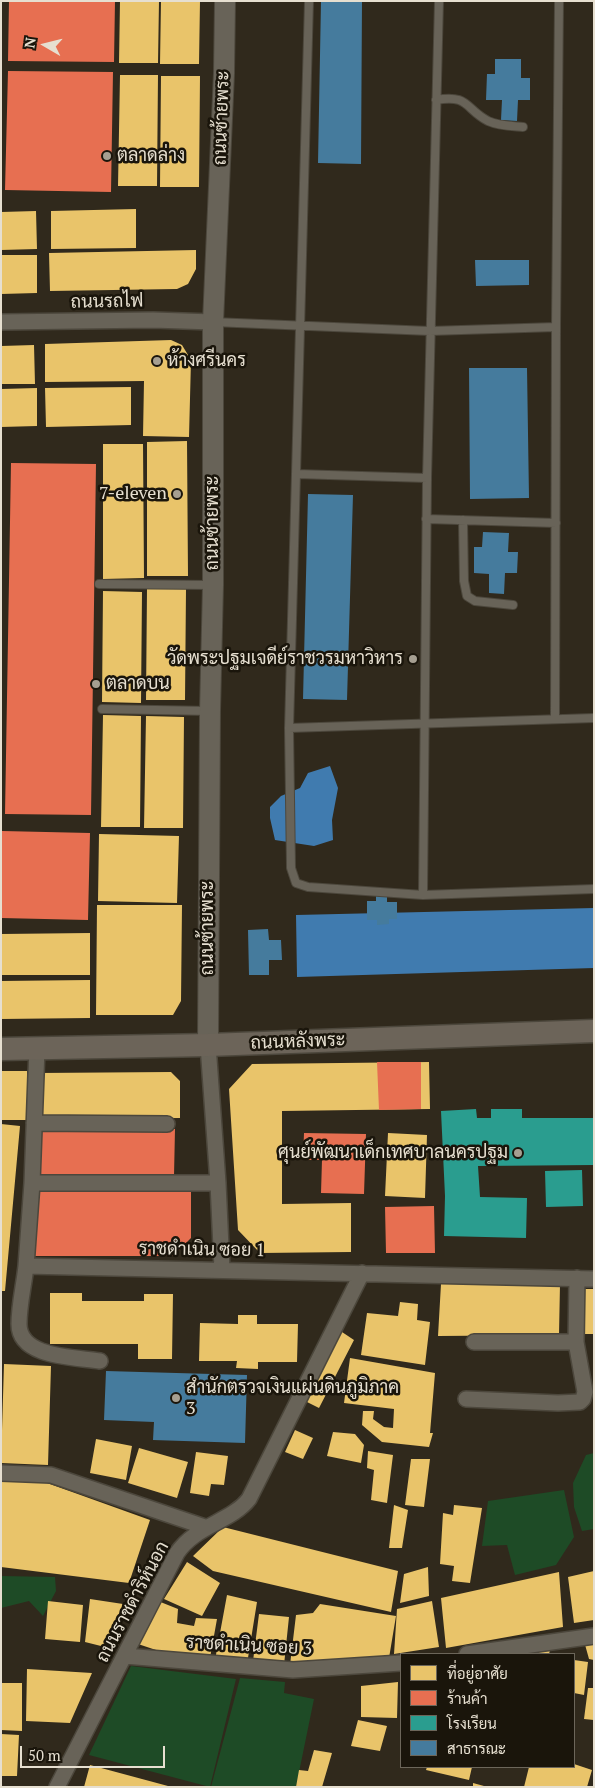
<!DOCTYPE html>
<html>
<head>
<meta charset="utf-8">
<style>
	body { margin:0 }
	#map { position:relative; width:595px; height:1788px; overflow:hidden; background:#30291c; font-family:"PT Serif",Sarabun,serif }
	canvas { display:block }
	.frame { position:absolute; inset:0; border:2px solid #e6dfd0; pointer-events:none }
	.legend { position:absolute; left:400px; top:1653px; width:175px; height:115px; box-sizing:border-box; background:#1a150b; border:1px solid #6c665a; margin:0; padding:6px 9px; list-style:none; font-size:15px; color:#e6dfd0 }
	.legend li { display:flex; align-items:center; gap:10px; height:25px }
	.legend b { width:25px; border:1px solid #6c665a }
	.north { position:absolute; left:20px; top:20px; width:50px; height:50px; -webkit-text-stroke:4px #1a150b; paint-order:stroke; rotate:278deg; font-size:14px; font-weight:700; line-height:20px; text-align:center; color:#e6dfd0 }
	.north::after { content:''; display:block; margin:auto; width:18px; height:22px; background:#e6dfd0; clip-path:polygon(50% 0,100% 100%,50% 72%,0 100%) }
	.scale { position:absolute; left:20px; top:1746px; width:145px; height:22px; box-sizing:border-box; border:2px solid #e6dfd0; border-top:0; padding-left:6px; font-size:15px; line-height:18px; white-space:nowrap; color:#e6dfd0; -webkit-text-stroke:4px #1a150b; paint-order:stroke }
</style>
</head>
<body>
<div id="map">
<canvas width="595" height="1788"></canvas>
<div class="frame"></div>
<ul class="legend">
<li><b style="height:14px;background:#e9c46a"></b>ที่อยู่อาศัย</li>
<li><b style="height:14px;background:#e76f51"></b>ร้านค้า</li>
<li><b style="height:14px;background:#2a9d8f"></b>โรงเรียน</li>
<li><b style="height:14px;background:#457b9d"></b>สาธารณะ</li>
</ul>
<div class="north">N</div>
<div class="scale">50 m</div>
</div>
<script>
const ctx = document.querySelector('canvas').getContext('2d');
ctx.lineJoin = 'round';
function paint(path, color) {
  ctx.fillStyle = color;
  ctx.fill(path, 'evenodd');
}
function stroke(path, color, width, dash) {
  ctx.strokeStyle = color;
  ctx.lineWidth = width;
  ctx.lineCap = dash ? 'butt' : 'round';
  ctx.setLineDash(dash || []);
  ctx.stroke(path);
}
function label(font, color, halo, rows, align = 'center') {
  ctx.font = font + ' "PT Serif",Sarabun,serif';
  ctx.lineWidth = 5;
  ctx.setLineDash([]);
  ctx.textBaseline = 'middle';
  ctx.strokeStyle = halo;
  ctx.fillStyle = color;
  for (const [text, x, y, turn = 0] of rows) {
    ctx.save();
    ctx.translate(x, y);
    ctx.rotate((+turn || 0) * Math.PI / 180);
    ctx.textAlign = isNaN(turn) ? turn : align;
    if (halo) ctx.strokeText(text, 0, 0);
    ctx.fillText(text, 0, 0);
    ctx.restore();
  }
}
const green = new Path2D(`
	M594,1453V1529L582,1531L574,1507L573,1483L586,1455Z
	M564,1490L574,1537L556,1565L515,1575L507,1545L482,1546L488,1501Z
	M1,1576L55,1577L56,1591L43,1616L29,1601L1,1608Z
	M131,1666L236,1679L210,1787L89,1755Z
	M240,1678L285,1682L284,1693L314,1699L296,1787H211Z`);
const water = new Path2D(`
	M330,766L338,788L332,820L333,840L314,846L275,840L270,818V807L281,796L300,788L308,773Z
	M594,908V968L297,977L296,915Z`);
const homes = new Path2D(`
	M120,1H159L158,63H119Z
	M161,1H200L199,64H160Z
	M120,75H158L157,186H118Z
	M161,76H200L199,187H160Z
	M136,209V248L51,249V211Z
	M36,211L37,249L1,250V212Z
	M196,250V269L188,284L177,289L50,291L49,253Z
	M1,255H37V293L1,294Z
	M171,340L182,345L191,360L189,437L143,436L144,381L45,382V344Z
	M34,345L35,384H1V346Z
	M131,387V425L46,427L45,388Z
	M37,388V426L1,427V389Z
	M187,441L188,576H147V442Z
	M103,444H143L144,578L103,579Z
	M147,589H186L185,700H146Z
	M103,591L142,592L141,703L102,702Z
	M103,715L141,716L140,827H101Z
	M146,716L184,717L183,828H144Z
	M99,834L179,836L177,903L98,901Z
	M97,905H182L181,1001L173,1015H96Z
	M90,933V975H1V934Z
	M90,980V1018L1,1019V981Z
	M429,1062L430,1109L282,1111V1204L351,1203V1252L260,1253L238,1230L229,1089L252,1064Z
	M1,1071H27V1120H1Z
	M171,1072L180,1081V1118L38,1119V1073Z
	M1,1124L20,1126L5,1291H1Z
	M388,1133L427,1135L425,1198L385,1196Z
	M441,1284H560L559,1335L438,1336Z
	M582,1289H594V1334H580Z
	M50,1293H82V1301H144V1294H173L172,1359H138V1344H50Z
	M400,1302L418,1304L417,1320L430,1322L425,1365L361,1355L367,1313L398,1316Z
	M238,1315H257V1324H298L297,1362H258V1369L236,1368L237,1361H199L200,1323L238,1324Z
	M339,1330L354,1340L319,1408L305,1401Z
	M350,1358L435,1373L430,1433H433L429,1447L382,1442L362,1425L363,1411H374L373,1419L384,1427L393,1428L394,1409L344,1403Z
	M4,1364L51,1366L48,1465L1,1463Z
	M295,1430L313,1438L303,1459L285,1452Z
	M333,1432L355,1434L364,1445L361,1463L327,1456Z
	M96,1439L132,1446L126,1480L90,1473Z
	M139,1448L188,1462L177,1498L128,1483Z
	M368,1451L393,1455L387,1503L371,1500L374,1470L367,1468Z
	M196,1452L228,1456L224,1485L211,1484L209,1496L190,1493Z
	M411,1459H430L424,1507L405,1505Z
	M1,1477L36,1479L150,1520L129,1583L1,1567Z
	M394,1505L408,1510L402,1548H389Z
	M454,1505L482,1508L470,1583L452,1581L454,1566L440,1564L443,1513L453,1515Z
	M223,1527L398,1571L391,1612L213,1571L193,1556Z
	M187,1562L220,1583L202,1616L164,1599Z
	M428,1567L429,1596L400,1603L404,1574Z
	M594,1571V1620L574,1623L568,1577Z
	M559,1572L563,1627L446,1648L441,1598Z
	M227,1595L257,1602L247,1664L215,1660Z
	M90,1599L123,1604L105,1647L85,1642Z
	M48,1601L83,1605L80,1642L45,1639Z
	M158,1601L178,1609L177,1623L194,1626L196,1618L217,1619L210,1658L174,1656L138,1644Z
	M432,1601L439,1647L394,1654L397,1609Z
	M320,1604L396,1616L388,1664L290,1665L296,1615L313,1613Z
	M259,1614L289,1617L284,1665L253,1661Z
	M594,1640V1660L589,1659L584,1641Z
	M550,1650L549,1654H531V1653Z
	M574,1660L588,1662L584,1695L574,1693Z
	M27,1669L92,1673L70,1723L26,1721Z
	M398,1682L397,1718L361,1717V1686Z
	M1,1683H22V1731L1,1730Z
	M588,1688H594V1720L584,1719Z
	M358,1720L387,1726L380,1751L351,1746Z
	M1,1734L19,1735L17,1776H1Z
	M314,1750L332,1753L322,1787H296L299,1770L308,1771Z
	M574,1764L592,1770L587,1787H524L529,1767H574Z
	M90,1765L168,1786V1787H84Z
	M427,1767H472L469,1780L426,1770Z
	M473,1783L484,1786V1787H473Z`);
const shops = new Path2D(`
	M9,1H115L114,62L8,61Z
	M8,71L113,72L111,192L5,190Z
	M11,463L96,464L91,815L5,814Z
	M2,831L90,833L88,920L1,918Z
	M377,1062H421V1109L379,1110Z
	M39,1127L175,1129L174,1176L38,1174Z
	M304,1133L366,1134L364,1194L321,1193L322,1160H303Z
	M33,1189H191V1238L173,1256H33Z
	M434,1206L435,1253H386L385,1207Z`);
const schools = new Path2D(`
	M476,1109L477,1118H491V1109H522V1118H594V1165L478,1166L480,1197L527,1198L526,1238L444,1236L445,1196L441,1111Z
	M582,1170L583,1206L546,1207L545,1171Z`);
const public = new Path2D(`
	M321,1H362L361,164L318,163Z
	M495,59H521V78H530V100H518L517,121L501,120L502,100H486L487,74H495Z
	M475,260H529V285L476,286Z
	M469,368H527L529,498L470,499Z
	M308,494L353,495L347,700L303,699Z
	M483,532L509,533L508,552H518L517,573H505L504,594L489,593V574L474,573V547H482Z
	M376,896L387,897V902H397V919H389V924L377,925V920H367V901H376Z
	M268,929L269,940H281L282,960H269V975H249L248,930Z
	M106,1371L247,1375L245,1443L153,1440L154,1422L104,1420Z`);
const service = new Path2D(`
	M309,1L289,728L291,868L296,883L308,887L423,895L594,889
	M436,100C469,94 465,109 488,121C499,126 512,126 523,127
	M213,322L430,331L556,327
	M296,474L427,478
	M426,519L556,523
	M463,520L464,581L467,596L475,601L513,605
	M99,584L212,585
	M102,709L210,711
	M555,719L556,327L559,1
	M289,728L594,718
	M423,895L427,478L439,1`);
const minor = new Path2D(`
	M1,322L153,320L213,322
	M208,1045L218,1183L222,1269
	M37,1048L32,1183L26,1266L594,1279
	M34,1123L167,1124
	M32,1183H218
	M26,1266C24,1285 19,1305 19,1324C19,1358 75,1357 100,1361
	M474,1342H576
	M466,1399L558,1403L580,1402L583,1399L585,1392L576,1342L577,1278
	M1,1473L51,1475L205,1527
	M467,1654L594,1636
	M125,1656L293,1670L401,1663
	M57,1787L177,1553C196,1525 231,1522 249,1499L362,1273`);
const tertiary = new Path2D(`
	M208,1045L210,711L213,585V322L224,73L225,1`);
const secondary = new Path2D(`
	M1,1049L208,1045L594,1031`);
const markers = [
	[107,156,5,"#a69f91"],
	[157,361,5,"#a69f91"],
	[177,494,5,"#a69f91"],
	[413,659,5,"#a69f91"],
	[96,684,5,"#a69f91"],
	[518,1153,5,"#a69f91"],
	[176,1398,5,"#a69f91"]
];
const streetNames = [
	["ถนนซ้ายพระ",222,118,-88],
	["ถนนรถไฟ",107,302,-1],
	["ถนนซ้ายพระ",213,523,-90],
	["ถนนซ้ายพระ",208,928,-90],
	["ถนนหลังพระ",298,1042,-2],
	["ราชดำเนิน ซอย 1",202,1250,1],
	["ถนนราชดำริห์นอก",133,1602,-62],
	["ราชดำเนิน ซอย 3",249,1646,3]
];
const poiNames = [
	["ตลาดล่าง",117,156],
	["ห้างศรีนคร",167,361],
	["7-eleven",167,494,"right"],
	["วัดพระปฐมเจดีย์ราชวรมหาวิหาร",403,659,"right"],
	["ตลาดบน",106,684],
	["ศุนย์พัฒนาเด็กเทศบาลนครปฐม",508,1153,"right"],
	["สำนักตรวจเงินแผ่นดินภูมิภาค",186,1388],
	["3",186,1409]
];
paint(green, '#1e4b26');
paint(water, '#407baf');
paint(homes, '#e9c46a');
paint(shops, '#e76f51');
paint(schools, '#2a9d8f');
paint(public, '#457b9d');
stroke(service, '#4c473c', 10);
stroke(minor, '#4c473c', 18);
stroke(tertiary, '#4c473c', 22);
stroke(secondary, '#4c473c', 25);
stroke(service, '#686358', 8);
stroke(minor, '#686358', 15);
stroke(tertiary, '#686358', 20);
stroke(secondary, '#6c6459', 22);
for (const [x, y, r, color] of markers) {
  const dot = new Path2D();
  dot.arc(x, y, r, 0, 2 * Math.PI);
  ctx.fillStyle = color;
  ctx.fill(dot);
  stroke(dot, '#1a150b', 2);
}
label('18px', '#e6dfd0', '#1a150b', streetNames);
label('18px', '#e6dfd0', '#1a150b', poiNames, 'left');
</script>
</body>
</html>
